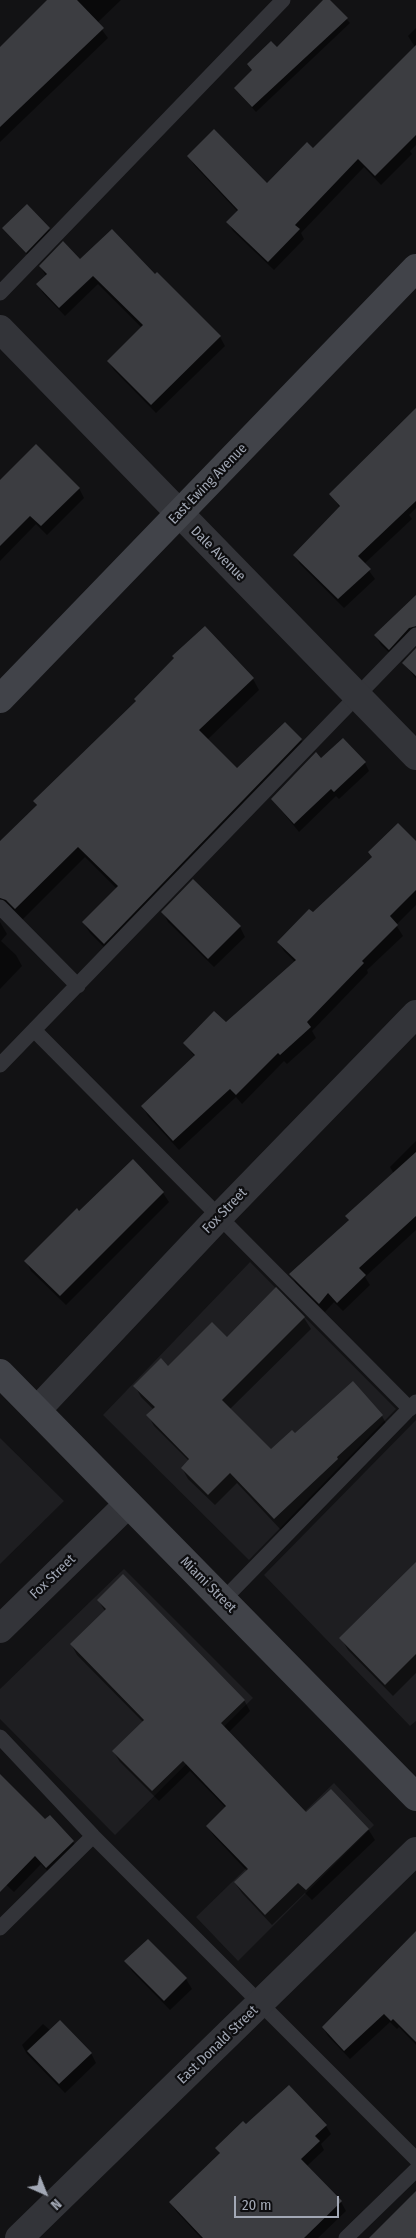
<!DOCTYPE html>
<html>
<head>
<meta charset="utf-8">
<style>
	body { margin:0 }
	#map { position:relative; width:416px; height:2238px; overflow:hidden; background:#121214; font-family:"Fira Sans Condensed",sans-serif }
	canvas { display:block }
	.north { position:absolute; left:20px; top:2168px; width:50px; height:50px; -webkit-text-stroke:4px #0d0d0f; paint-order:stroke; rotate:136deg; font-size:14px; font-weight:700; line-height:20px; text-align:center; color:#a2a8b5 }
	.north::after { content:''; display:block; margin:auto; width:18px; height:22px; background:#a2a8b5; clip-path:polygon(50% 0,100% 100%,50% 72%,0 100%) }
	.scale { position:absolute; left:234px; top:2196px; width:105px; height:22px; box-sizing:border-box; border:2px solid #a2a8b5; border-top:0; padding-left:6px; font-size:15px; line-height:18px; white-space:nowrap; color:#a2a8b5; -webkit-text-stroke:4px #0d0d0f; paint-order:stroke }
</style>
</head>
<body>
<div id="map">
<canvas width="416" height="2238"></canvas>
<div class="north">N</div>
<div class="scale">20 m</div>
</div>
<script>
const ctx = document.querySelector('canvas').getContext('2d');
ctx.lineJoin = 'round';
function paint(path, color) {
  ctx.fillStyle = color;
  ctx.fill(path, 'evenodd');
}
function stroke(path, color, width, dash) {
  ctx.strokeStyle = color;
  ctx.lineWidth = width;
  ctx.lineCap = dash ? 'butt' : 'round';
  ctx.setLineDash(dash || []);
  ctx.stroke(path);
}
function label(font, color, halo, rows, align = 'center') {
  ctx.font = font + ' "Fira Sans Condensed",sans-serif';
  ctx.lineWidth = 4.5;
  ctx.setLineDash([]);
  ctx.textBaseline = 'middle';
  ctx.strokeStyle = halo;
  ctx.fillStyle = color;
  for (const [text, x, y, turn = 0] of rows) {
    ctx.save();
    ctx.translate(x, y);
    ctx.rotate((+turn || 0) * Math.PI / 180);
    ctx.textAlign = isNaN(turn) ? turn : align;
    if (halo) ctx.strokeText(text, 0, 0);
    ctx.fillText(text, 0, 0);
    ctx.restore();
  }
}
const built = new Path2D(`
	M250,1262L396,1409L249,1560L103,1415Z
	M416,1420V1721L410,1726L264,1575Z
	M0,1438L64,1501L0,1564Z
	M124,1569L253,1698L115,1835L0,1719V1689Z
	M334,1783L374,1825L238,1961L196,1917Z`);
const shadow = new Path2D(`
	M49,0H121L97,23L108,38L0,142V49Z
	M325,0H329L350,23L256,112L235,89L253,71L249,65L277,49Z
	M416,28V145L410,151L412,154L381,185L364,167L301,233L304,239L274,270L233,231L228,222L238,212L194,165L189,156L267,185L313,150L415,47L408,36Z
	M4,229H49L52,234L29,257Z
	M80,261L220,337L225,346L156,413L114,370L108,361L142,328L98,284L65,316L43,293L38,284L46,276L40,266Z
	M416,412V508L409,515L412,519L364,564L375,579L344,608L300,564L294,555L340,508L331,494Z
	M0,482L79,488L84,498L47,535L36,524L0,561Z
	M413,627L416,633L395,658L381,645L376,636Z
	M205,628L253,679L259,690L207,740L237,770L285,723L301,740L308,751L111,954L90,933L83,922L117,889L85,857L22,920L0,912V843L37,806L34,801L137,701Z
	M416,649V679L404,663Z
	M321,759L365,763L369,771L339,799L336,796L299,832L272,799Z
	M416,843V905L396,925L403,936L367,970L368,973L312,1031L316,1038L287,1064L284,1061L242,1104L236,1097L179,1150L148,1116L143,1107L195,1057L184,1043L226,1024L295,962L284,951L278,942L313,914Z
	M163,912L240,927L245,937L214,967L168,922Z
	M0,922L7,934L1,941L16,955L22,966L0,989Z
	M416,1141V1230L365,1277L370,1285L343,1311L334,1302L325,1312L296,1284L291,1274L349,1221L394,1174L390,1167Z
	M133,1161L163,1193L169,1202L66,1305L31,1271L26,1261Z
	M276,1289L304,1318L311,1329L230,1409L271,1451L295,1435L353,1383L382,1416L388,1427L281,1530L237,1483L215,1505L188,1479L182,1468L189,1461L154,1426L148,1415L154,1410L141,1397L135,1386L227,1339Z
	M416,1566V1673L393,1696L348,1650L341,1638Z
	M98,1600L244,1700L250,1711L228,1733L306,1814L368,1829L375,1840L312,1900L305,1893L272,1925L242,1893L235,1883L247,1871L214,1836L207,1826L226,1808L190,1771L159,1801L120,1762L113,1751L143,1722L77,1655L71,1644L105,1611Z
	M0,1775L45,1821L50,1817L73,1842L79,1851L52,1876L41,1864L14,1892L0,1879Z
	M416,1933V2045L399,2027L397,2029L390,2022L350,2059L328,2036L323,2027Z
	M148,1940L186,1979L192,1989L170,2010L132,1971L126,1961Z
	M43,2024L51,2031L91,2053L96,2063L65,2093L27,2054L22,2045Z
	M246,2126H326L331,2134L321,2144L324,2150L307,2166L341,2202L346,2211L318,2238H201L176,2211L171,2203L221,2155L217,2148Z`);
const building = new Path2D(`
	M47,0H77L104,28L0,127V47Z
	M323,0H330L348,18L252,107L234,88L252,70L247,64L271,41L277,47Z
	M416,45V135L375,176L358,159L295,225L300,229L268,262L226,222L238,210L187,156L214,129L267,183L307,142L313,148Z
	M27,204L50,228L26,253L2,228Z
	M112,229L155,274L157,272L221,336L151,405L107,361L143,325L93,276L59,308L36,284L47,274L39,266L63,241L80,259Z
	M416,408V501L358,556L371,569L338,599L293,555L340,506L329,494Z
	M36,444L80,488L41,526L30,516L0,546V480Z
	M416,595V626L409,628L389,650L374,635Z
	M205,626L254,678L199,730L237,768L285,722L302,739L104,944L82,922L118,886L78,847L15,909L6,900L0,898V841L37,805L33,801L136,701L134,699L174,658L172,656Z
	M416,648V676L402,663Z
	M343,738L366,762L334,792L331,789L294,824L271,799L316,752L321,758Z
	M398,823L416,841V890L390,916L398,925L362,961L364,963L307,1022L311,1027L280,1055L278,1053L236,1095L230,1089L173,1141L141,1106L195,1055L183,1043L214,1011L226,1022L296,960L277,942L309,909L313,912L372,857L368,852Z
	M193,879L241,926L208,959L161,912Z
	M416,1152V1216L359,1268L366,1275L337,1303L328,1293L319,1304L289,1274L349,1220L345,1216Z
	M133,1159L164,1192L60,1296L24,1261L77,1208L79,1211Z
	M276,1287L305,1317L222,1400L271,1449L292,1430L295,1433L353,1381L383,1415L337,1457L338,1459L274,1519L230,1473L208,1495L181,1468L189,1459L146,1415L155,1407L133,1386L161,1358L168,1366L212,1322L227,1337Z
	M416,1562V1654L385,1685L339,1638Z
	M123,1574L245,1700L221,1723L306,1812L331,1789L369,1829L306,1890L298,1883L265,1915L234,1882L248,1869L206,1826L226,1806L183,1761L152,1791L112,1751L144,1720L70,1644L106,1609L97,1600Z
	M0,1774L45,1819L50,1815L74,1841L46,1868L35,1856L0,1892Z
	M416,1931V2042L393,2019L391,2021L384,2014L344,2051L322,2027Z
	M148,1939L187,1978L164,2001L124,1961Z
	M60,2020L92,2053L59,2084L27,2051Z
	M289,2085L327,2125L315,2136L320,2141L301,2159L342,2201L304,2238H203L169,2202L220,2153L215,2148L243,2121L246,2124Z
	M416,2191V2238H369Z`);
const lane = new Path2D(`
	M0,293L283,0
	M0,907L78,986
	M35,1031L410,1409
	M0,1065L416,635
	M223,1600L416,1402
	M0,1737L93,1836L416,2159
	M0,1928L93,1836
	M346,2238L416,2170`);
const street = new Path2D(`
	M0,329L416,756
	M37,1410L218,1218L416,1014
	M0,1629L128,1504
	M19,2238L416,1851`);
const secondary = new Path2D(`
	M0,699L416,268
	M0,1373L416,1797`);
const streetNames = [
	["East Ewing Avenue",208,484,-46],
	["Dale Avenue",218,554,45],
	["Fox Street",225,1211,-46],
	["Fox Street",53,1577,-44],
	["Miami Street",208,1585,45],
	["East Donald Street",218,2045,-44]
];
paint(built, '#1e1e21');
paint(shadow, '#0007');
paint(building, '#3c3d41');
stroke(lane, '#333439', 15);
stroke(street, '#333439', 28);
stroke(secondary, '#414349', 28);
label('14px', '#a2a8b5', '#0d0d0f', streetNames);
</script>
</body>
</html>
